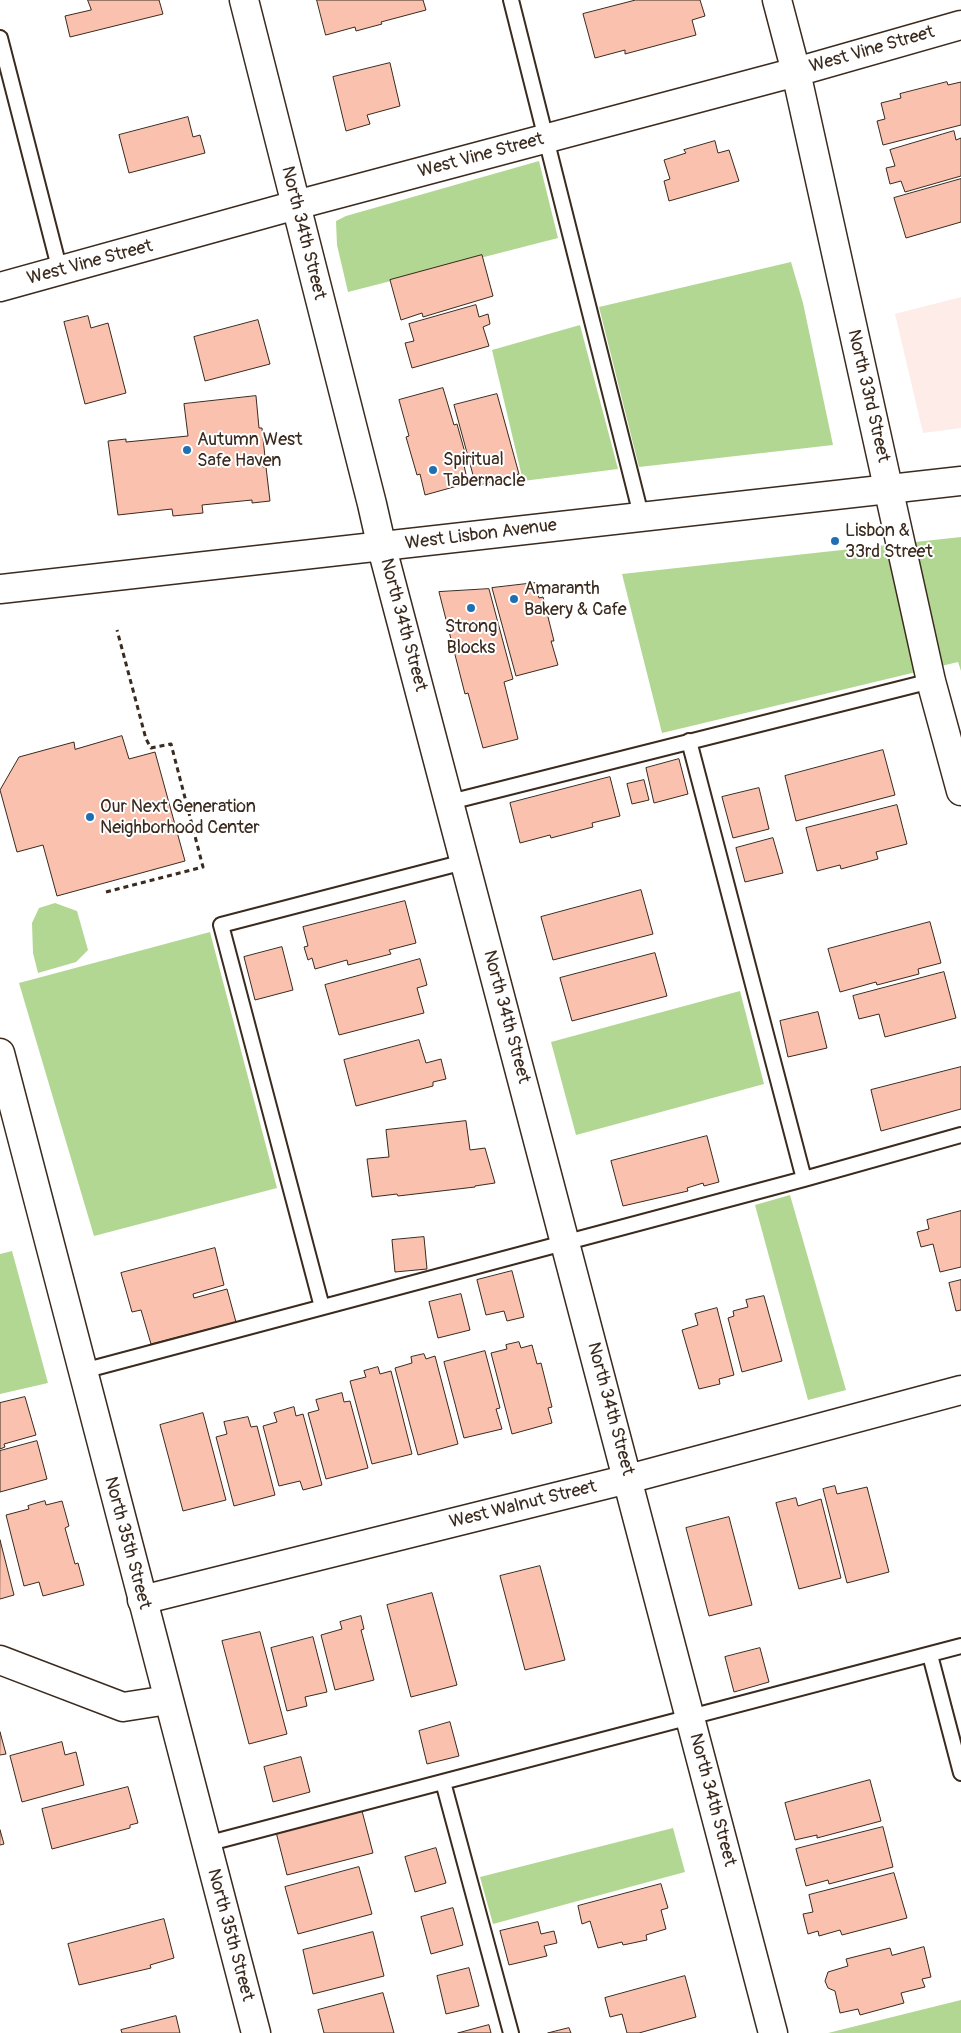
<!DOCTYPE html>
<html>
<head>
<meta charset="utf-8">
<style>
	body { margin:0 }
	canvas { display:block; background:#fff }
</style>
</head>
<body>
<canvas width="961" height="2033"></canvas>
<script>
const ctx = document.querySelector('canvas').getContext('2d');
ctx.lineJoin = 'round';
function paint(path, color) {
  ctx.fillStyle = color;
  ctx.fill(path, 'evenodd');
}
function stroke(path, color, width, dash) {
  ctx.strokeStyle = color;
  ctx.lineWidth = width;
  ctx.lineCap = dash ? 'butt' : 'round';
  ctx.setLineDash(dash || []);
  ctx.stroke(path);
}
function label(font, color, halo, rows, align = 'center') {
  ctx.font = font + ' Pangolin,sans-serif';
  ctx.lineWidth = 4;
  ctx.setLineDash([]);
  ctx.textBaseline = 'middle';
  ctx.strokeStyle = halo;
  ctx.fillStyle = color;
  for (const [text, x, y, turn = 0] of rows) {
    ctx.save();
    ctx.translate(x, y);
    ctx.rotate((+turn || 0) * Math.PI / 180);
    ctx.textAlign = isNaN(turn) ? turn : align;
    if (halo) ctx.strokeText(text, 0, 0);
    ctx.fillText(text, 0, 0);
    ctx.restore();
  }
}
const built = new Path2D(`
	M961,297V428L923,433L895,314Z`);
const green = new Path2D(`
	M539,161L558,238L348,292L337,245L336,221L346,216Z
	M791,262L803,303L833,445L639,467L599,307Z
	M580,325L618,469L523,481L492,350Z
	M961,537V671L958,662L662,733L622,574Z
	M55,903L77,911L88,950L76,962L38,973L33,953L32,923L39,908Z
	M210,932L277,1188L94,1236L19,983Z
	M740,991L764,1084L576,1135L551,1042Z
	M790,1195L846,1390L808,1400L755,1205Z
	M12,1251L48,1383L0,1394V1254Z
	M673,1828L685,1872L493,1924L480,1877Z
	M961,2000V2033H828Z`);
const building = new Path2D(`
	M88,0H159L163,14L70,37L65,16L91,10Z
	M317,0H423L426,10L381,22L382,24L356,31L355,27L326,35Z
	M636,0H700L705,16L692,20L696,35L625,54V50L595,58L583,14Z
	M390,63L400,106L367,115L370,124L346,131L333,77Z
	M947,82L948,85L961,82V125L883,145L877,121L885,119L881,103L901,98L900,94Z
	M188,117L193,137L200,135L205,153L129,173L119,135Z
	M954,131L956,140L961,138V176L905,192L901,181L890,184L886,168L895,166L890,150Z
	M715,141L718,153L729,150L739,181L669,201L664,181L670,179L664,160L686,153L684,150Z
	M961,179V222L906,238L894,198Z
	M482,255L493,296L423,317L422,313L401,320L390,280Z
	M476,305L479,317L488,314L490,324L483,327L489,346L412,368L405,343L414,341L409,324Z
	M88,316L91,328L108,323L126,393L85,404L64,322Z
	M258,320L270,364L205,381L194,337Z
	M443,388L454,425L457,424L467,460L463,461L468,483L425,495L420,474L417,475L406,437L409,436L399,400Z
	M497,394L519,474L476,486L454,405Z
	M256,396L259,428H262L265,457H262L263,467H266L270,501L252,503V500L202,505L203,513L173,516L172,509L118,515L108,441L126,439V442L188,436L184,404Z
	M535,583L539,598L543,597L554,641H551L558,665L516,676L492,588Z
	M489,589L513,679L504,682L518,739L483,748L468,693L465,694L439,592Z
	M122,736L129,759L155,752L185,861L57,896L43,845L17,852L0,790L19,757L74,742L75,749Z
	M883,750L895,795L796,821L785,776Z
	M679,759L688,794L654,803L646,768Z
	M610,777L620,816L592,823L593,827L551,838L550,835L520,843L510,803Z
	M644,780L649,800L632,804L627,784Z
	M759,788L769,829L733,838L722,797Z
	M897,805L907,844L876,852L878,859L841,869L840,865L817,871L806,828Z
	M773,838L783,873L745,882L736,848Z
	M641,890L653,934L553,960L541,917Z
	M405,901L416,943L389,950L391,954L348,965L347,960L315,969L312,958L308,960L304,947L308,946L303,927Z
	M930,922L941,963L918,969L919,974L877,985L876,982L840,992L828,949Z
	M282,947L293,990L255,1000L244,957Z
	M655,953L667,996L572,1021L560,978Z
	M420,959L427,985L417,988L424,1013L339,1035L325,985Z
	M944,972L956,1018L885,1037L879,1014L859,1019L853,996Z
	M818,1012L827,1048L788,1057L780,1021Z
	M419,1040L426,1063L441,1059L446,1079L433,1082V1086L356,1106L344,1060Z
	M961,1067V1109L881,1131L871,1090Z
	M466,1121L470,1150L485,1148L495,1183L475,1186V1187L398,1196L397,1194L372,1197L367,1159L389,1157L386,1130Z
	M707,1136L719,1182L704,1186L703,1183L687,1188L688,1191L623,1206L611,1161Z
	M961,1211V1267L940,1272L933,1244L921,1247L917,1232L929,1229L927,1220Z
	M424,1237L427,1269L395,1272L392,1240Z
	M215,1248L224,1285L193,1294L194,1298L227,1289L236,1322L151,1344L141,1310L132,1312L121,1273Z
	M512,1271L524,1317L507,1321L504,1311L486,1315L477,1280Z
	M961,1280V1310L956,1311L949,1283Z
	M461,1294L470,1330L438,1338L429,1302Z
	M764,1296L782,1361L742,1372L728,1318L734,1316L733,1311L748,1307L746,1300Z
	M717,1308L734,1375L719,1379L720,1384L699,1389L682,1330L698,1325L695,1314Z
	M519,1342L521,1348L532,1345L537,1364L541,1363L552,1407L548,1408L552,1423L512,1434L491,1353L507,1349L506,1345Z
	M485,1351L500,1408L496,1409L502,1429L464,1438L444,1362Z
	M424,1354L426,1359L435,1356L458,1444L418,1455L395,1368L412,1363L411,1357Z
	M378,1367L380,1374L391,1371L412,1454L372,1464L350,1381L366,1377L364,1371Z
	M342,1393L344,1402L350,1401L368,1468L326,1479L308,1413L319,1410L316,1400Z
	M25,1397L36,1435L4,1444L5,1447L0,1449V1403Z
	M294,1407L296,1416L303,1414L322,1485L303,1490L300,1481L279,1486L263,1426L277,1422L274,1413Z
	M203,1413L226,1500L183,1511L160,1425Z
	M248,1417L251,1427L257,1426L275,1495L234,1506L216,1437L227,1434L224,1422Z
	M37,1441L47,1479L0,1492V1451Z
	M835,1486L837,1494L867,1487L889,1572L847,1583L823,1489Z
	M796,1498L798,1506L821,1499L841,1578L799,1589L776,1503Z
	M45,1501L46,1505L62,1501L69,1526L65,1528L75,1564L78,1563L84,1585L43,1596L39,1582L24,1586L6,1515L29,1509L28,1506Z
	M729,1517L752,1605L709,1616L686,1528Z
	M0,1540L14,1595L0,1599Z
	M540,1566L565,1660L525,1670L500,1576Z
	M432,1593L457,1685L411,1697L387,1605Z
	M361,1616L364,1629L361,1630L374,1680L335,1690L321,1635L342,1629L340,1622Z
	M260,1632L287,1734L249,1744L222,1641Z
	M313,1637L327,1692L305,1697L307,1706L287,1711L271,1648Z
	M760,1648L769,1682L734,1692L725,1657Z
	M450,1722L459,1756L427,1764L419,1731Z
	M0,1732L6,1754L0,1755Z
	M62,1742L65,1755L76,1752L84,1785L22,1802L10,1756Z
	M301,1757L310,1792L273,1802L264,1767Z
	M870,1780L881,1821L817,1838V1835L795,1840L785,1803Z
	M128,1787L138,1823L130,1825V1828L52,1849L42,1809Z
	M362,1811L373,1853L287,1875L276,1832Z
	M883,1827L893,1867L829,1884L828,1880L806,1886L796,1849Z
	M0,1830L4,1844L0,1845Z
	M436,1848L446,1883L415,1892L405,1857Z
	M359,1867L372,1914L298,1934L285,1887Z
	M894,1873L907,1918L842,1935L840,1930L819,1936L818,1931L808,1934L803,1914L813,1912L809,1895Z
	M661,1884L668,1908L661,1910L666,1929L646,1935L647,1940L623,1945L622,1942L598,1948L590,1921L582,1924L578,1906Z
	M453,1908L463,1945L431,1954L421,1917Z
	M164,1919L174,1958L150,1965L151,1968L79,1985L68,1944Z
	M538,1922L541,1934L554,1931L557,1943L544,1946L547,1956L509,1965L500,1931Z
	M373,1932L384,1976L313,1994L303,1950Z
	M924,1947L931,1977L922,1979L925,1987L901,1993L904,2003L860,2015L858,2009L840,2013L835,1991L828,1988L825,1981L828,1972L848,1966L846,1959L890,1948L892,1955Z
	M469,1968L479,2006L446,2014L437,1976Z
	M685,1976L696,2017L639,2033H627L622,2014L610,2017L605,1998Z
	M383,1993L394,2033H324L318,2010Z
	M176,2016L180,2033H122L121,2030Z
	M489,2025L491,2033H458Z
	M569,2028L571,2033H548Z`);
const path = new Path2D(`
	M106,892L203,867L171,744L151,748L146,739L117,630`);
const lane = new Path2D(`
	M511,0L641,515
	M0,38L60,271
	M689,741L804,1179
	M450,802L931,681
	M322,1307L221,925L464,862
	M83,1371L804,1179L961,1135
	M930,1655L961,1773
	M443,1782L511,2033
	M206,1844L961,1646`);
const street = new Path2D(`
	M244,0L372,504L382,548L773,2033
	M777,0L796,72L931,681L961,791
	M0,287L296,205L796,72L961,25
	M142,1600L628,1479L961,1390
	M0,1660L123,1707L168,1700`);
const secondary = new Path2D(`
	M0,589C321,554 640,516 961,481
	M0,1053L256,2033`);
const markers = [
	[187,450,5,"#1f6fb2"],
	[433,470,5,"#1f6fb2"],
	[835,541,5,"#1f6fb2"],
	[514,599,5,"#1f6fb2"],
	[471,608,5,"#1f6fb2"],
	[90,817,5,"#1f6fb2"]
];
const streetNames = [
	["West Vine Street",872,50,-16],
	["West Vine Street",481,156,-15],
	["North 34th Street",303,233,76],
	["West Vine Street",90,263,-15],
	["North 33rd Street",868,396,77],
	["West Lisbon Avenue",481,535,-7],
	["North 34th Street",403,625,75],
	["North 34th Street",506,1017,75],
	["North 34th Street",610,1409,75],
	["West Walnut Street",523,1505,-14],
	["North 35th Street",127,1543,75],
	["North 34th Street",712,1800,75],
	["North 35th Street",230,1935,75]
];
const poiNames = [
	["Autumn West",197,440],
	["Safe Haven",197,461],
	["Spiritual",443,460],
	["Tabernacle",443,481],
	["Lisbon &",845,531],
	["33rd Street",845,552],
	["Amaranth",524,589],
	["Bakery & Cafe",524,610],
	["Strong",471,627,"center"],
	["Blocks",471,648,"center"],
	["Our Next Generation",100,807],
	["Neighborhood Center",100,828]
];
paint(built, '#fdece7');
paint(green, '#b2d792');
paint(building, '#f9c1ae');
stroke(building, '#3b2a1e', 1);
stroke(lane, '#3b2a1e', 18);
stroke(street, '#3b2a1e', 31);
stroke(secondary, '#3b2a1e', 31);
stroke(path, '#3b2a1e', 3, [5, 4]);
stroke(lane, '#fff', 14);
stroke(street, '#fff', 28);
stroke(secondary, '#fff', 28);
for (const [x, y, r, color] of markers) {
  const dot = new Path2D();
  dot.arc(x, y, r, 0, 2 * Math.PI);
  ctx.fillStyle = color;
  ctx.fill(dot);
  stroke(dot, '#fff', 2);
}
label('18px', '#3b2a1e', '#fff', streetNames);
label('18px', '#3b2a1e', '#fff', poiNames, 'left');
</script>
</body>
</html>
